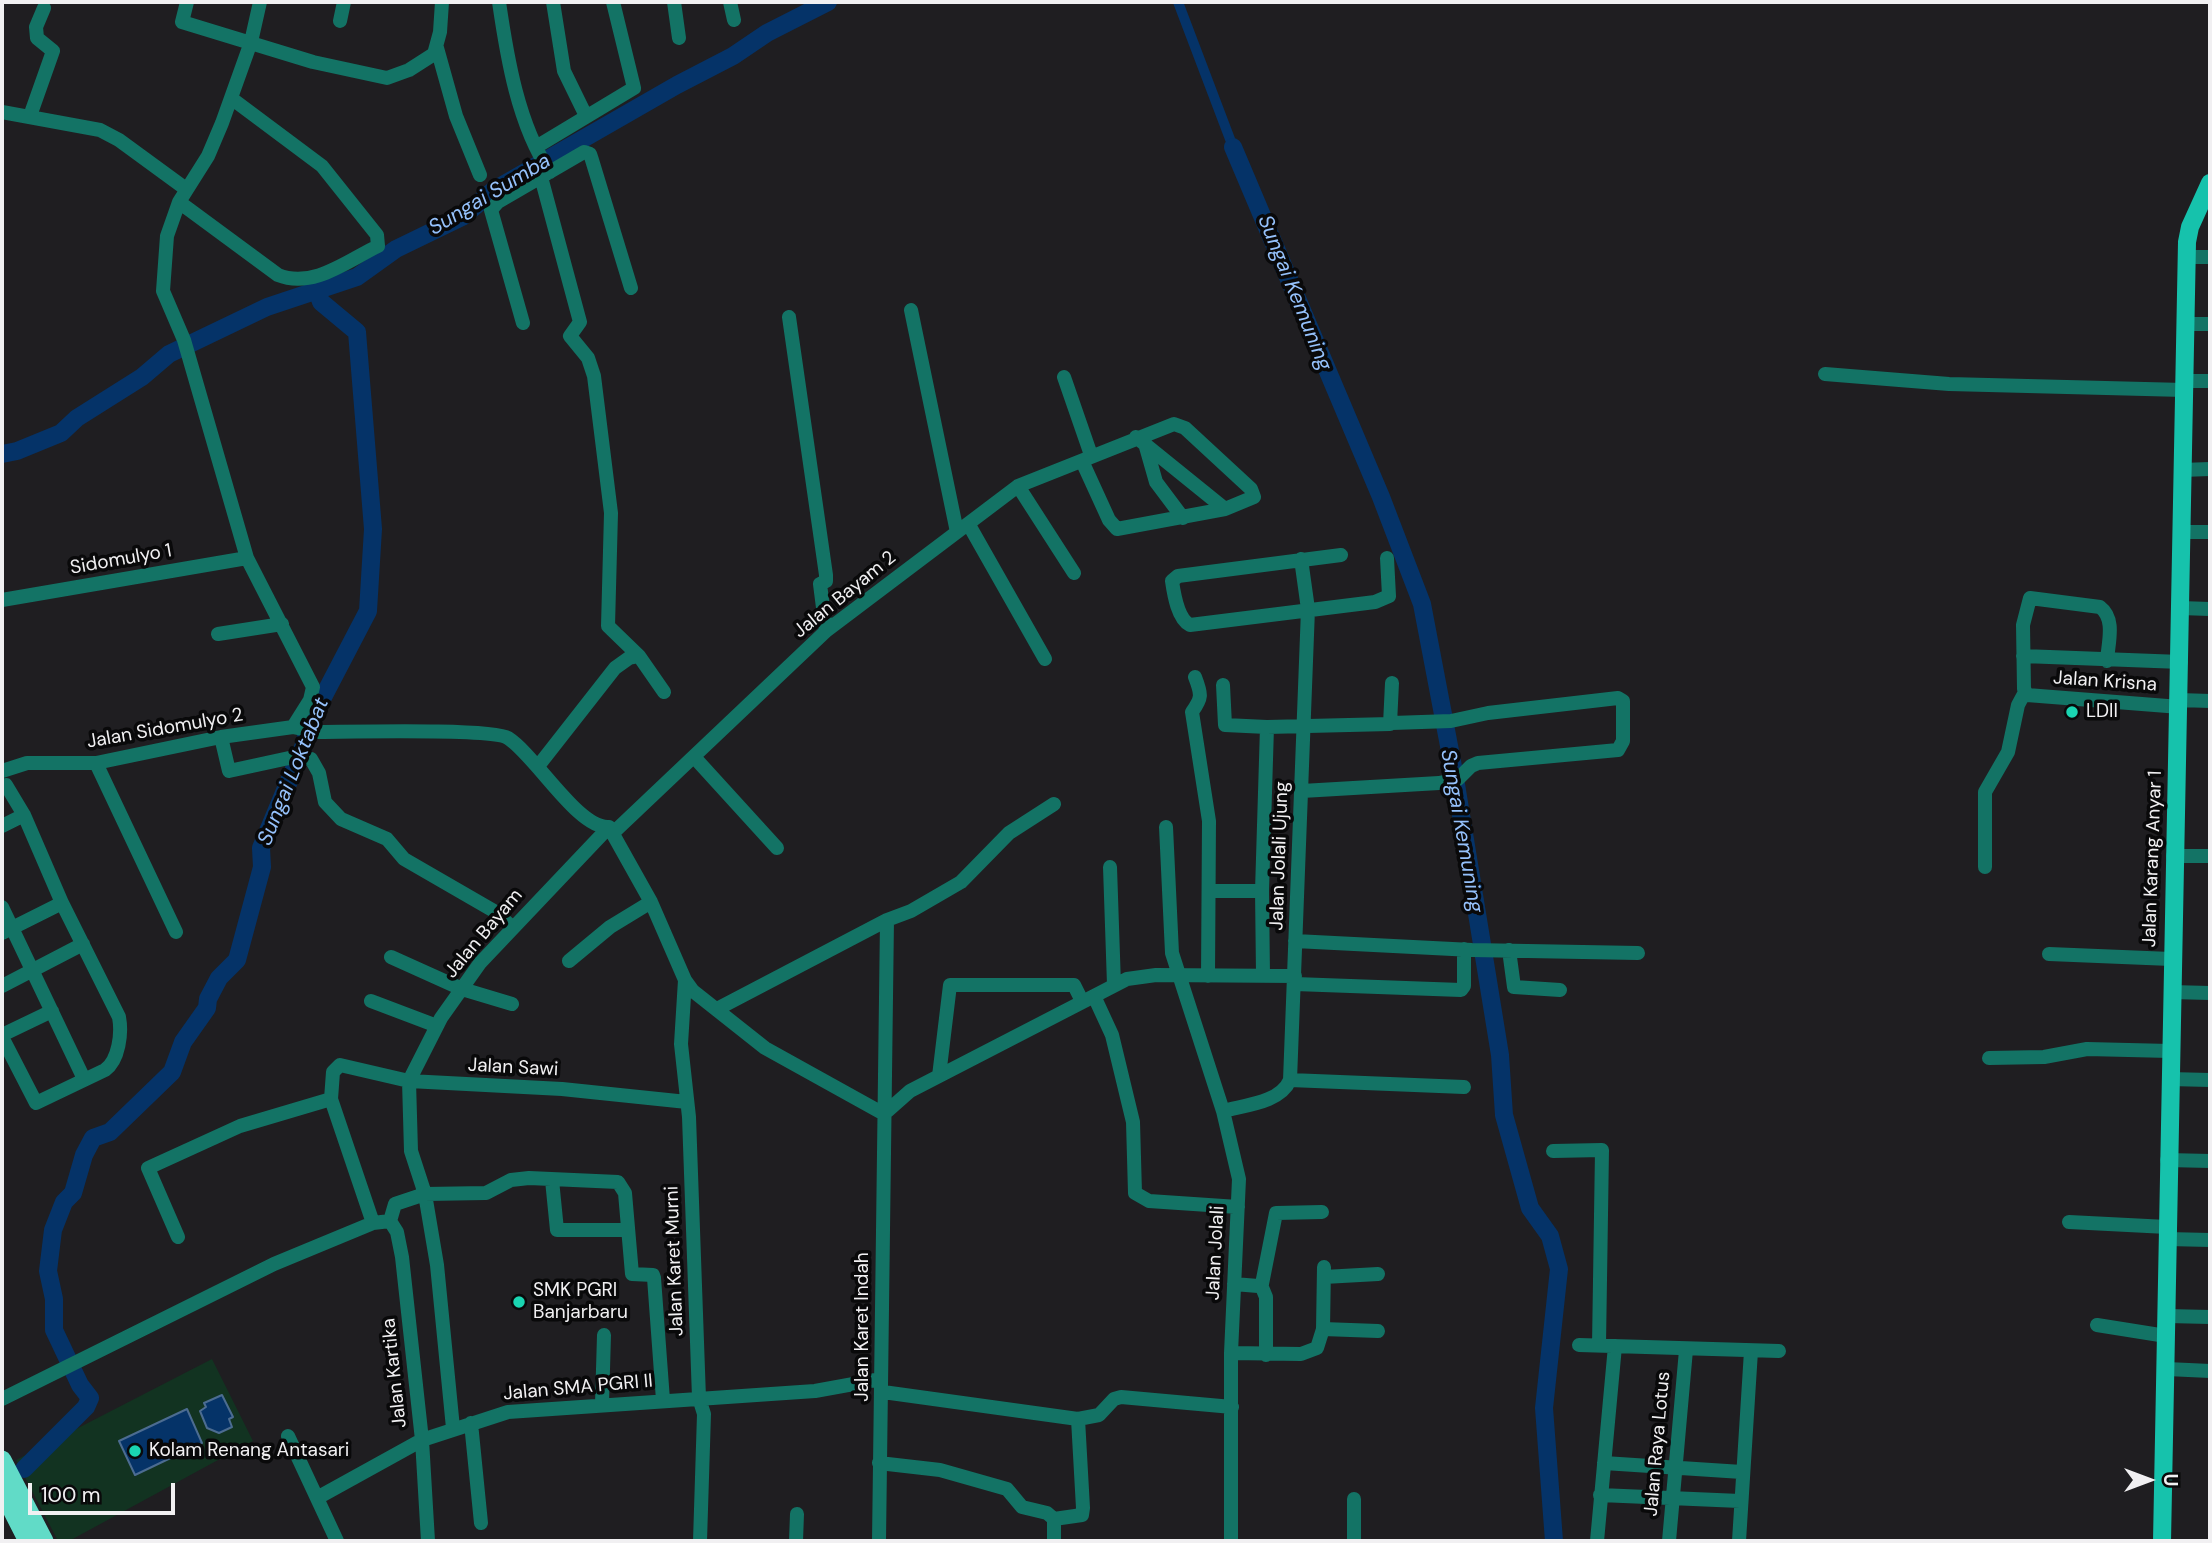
<!DOCTYPE html>
<html>
<head>
<meta charset="utf-8">
<style>
	body { margin:0 }
	#map { position:relative; width:2212px; height:1543px; overflow:hidden; background:#1f1e21; font-family:"DM Sans",sans-serif }
	canvas { display:block }
	.frame { position:absolute; inset:0; border:4px solid #f1f0f2; pointer-events:none }
	.north { position:absolute; left:2114px; top:1445px; width:70px; height:70px; -webkit-text-stroke:5px #09090a; paint-order:stroke; rotate:90deg; font-size:19px; font-weight:700; line-height:28px; text-align:center; color:#f1f0f2 }
	.north::after { content:''; display:block; margin:auto; width:24px; height:32px; background:#f1f0f2; clip-path:polygon(50% 0,100% 100%,50% 72%,0 100%) }
	.scale { position:absolute; left:28px; top:1483px; width:147px; height:32px; box-sizing:border-box; border:4px solid #f1f0f2; border-top:0; padding-left:9px; font-size:21px; line-height:24px; white-space:nowrap; color:#f1f0f2; -webkit-text-stroke:5px #09090a; paint-order:stroke }
</style>
</head>
<body>
<div id="map">
<canvas width="2212" height="1543"></canvas>
<div class="frame"></div>
<div class="north">U</div>
<div class="scale">100 m</div>
</div>
<script>
const ctx = document.querySelector('canvas').getContext('2d');
ctx.lineJoin = 'round';
function paint(path, color) {
  ctx.fillStyle = color;
  ctx.fill(path, 'evenodd');
}
function stroke(path, color, width, dash) {
  ctx.strokeStyle = color;
  ctx.lineWidth = width;
  ctx.lineCap = dash ? 'butt' : 'round';
  ctx.setLineDash(dash || []);
  ctx.stroke(path);
}
function label(font, color, halo, rows, align = 'center') {
  ctx.font = font + ' "DM Sans",sans-serif';
  ctx.lineWidth = 7;
  ctx.setLineDash([]);
  ctx.textBaseline = 'middle';
  ctx.strokeStyle = halo;
  ctx.fillStyle = color;
  for (const [text, x, y, turn = 0] of rows) {
    ctx.save();
    ctx.translate(x, y);
    ctx.rotate((+turn || 0) * Math.PI / 180);
    ctx.textAlign = isNaN(turn) ? turn : align;
    if (halo) ctx.strokeText(text, 0, 0);
    ctx.fillText(text, 0, 0);
    ctx.restore();
  }
}
const green = new Path2D(`
	M212,1359L253,1441L69,1541H58L16,1460Z`);
const water = new Path2D(`
	M222,1395L233,1417L229,1419L232,1427L219,1433L207,1428L200,1411L206,1407L204,1403Z
	M187,1409L202,1443L135,1475L119,1441Z`);
const canal = new Path2D(`
	M1178,2L1233,147`);
const river = new Path2D(`
	M1233,147L1381,497L1422,604L1454,772L1500,1055L1504,1115L1530,1208L1550,1236L1559,1269L1544,1408L1554,1541
	M2,454L17,451L61,433L77,418L142,377L169,354L267,307L357,277L396,249L462,217L494,190L677,85L733,56L767,33L828,2
	M24,1469L86,1407L90,1398L80,1385L54,1330V1299L48,1271L53,1230L64,1202L73,1193L84,1155L93,1138L110,1132L172,1072L183,1042L207,1008L208,999L219,978L237,960L262,867L261,848L304,745L309,724L368,611L373,529L357,332L321,302L317,290`);
const minor = new Path2D(`
	M187,2L182,22L313,62L387,78L409,70L434,54L440,32L442,2
	M260,2L251,42L222,123L208,156L179,202L167,236L163,291L184,340L247,558L313,687L310,700L293,727
	M499,2C507,57 518,125 550,172
	M553,2L564,71L586,116
	M674,2L679,38
	M730,2L734,20
	M340,21L344,2
	M437,48L456,116L480,175
	M2,112L100,130L119,140L186,189
	M30,116L53,51L37,38L36,27L44,8
	M536,147L634,88L613,2
	M541,177L580,322L570,336L588,358L594,376L611,513L608,626L639,656L664,692
	M179,202L278,275C313,289 347,261 378,246L377,235L322,166L231,98
	M2187,257H2210
	M911,310L957,532
	M789,317L826,575V581L820,584L826,631
	M523,323L491,210L498,202L584,152L590,154L592,160L631,288
	M2186,324H2210
	M1825,374L1949,384L2184,390
	M1064,377L1091,455
	M2184,381H2210
	M1136,437L1225,509
	M1146,447L1156,482L1183,518
	M2182,470L2210,469
	M1018,486L1074,573
	M969,525L1045,659
	M2180,532H2210
	M1341,555L1178,576L1172,581C1174,595 1178,619 1190,625L1375,602L1389,596L1387,558
	M2,600L247,558
	M2180,608L2210,609
	M218,634L282,624
	M2023,656L2181,662
	M2107,661C2108,643 2116,619 2100,607L2030,598L2023,625L2024,689L2027,695L2180,707
	M1195,677C1202,695 1202,698 1192,712L1209,821L1208,976
	M1223,685L1225,725L1267,727
	M2179,700L2210,701
	M221,737L229,771L289,758L311,759L319,773L325,802L341,819L387,839L404,859L494,911L512,927
	M695,758L777,848
	M96,763L176,932
	M539,765L615,668L629,658L639,656
	M2,771L27,763H96L221,737L293,727L316,732C346,732 492,728 508,738C536,756 578,829 609,827L651,902L685,980L693,991L765,1048L884,1114
	M2,786L6,785L24,815L62,903L2,933
	M1302,791L1439,783L1458,779L1471,766L1478,763L1618,750L1623,741V701L1618,698L1488,713L1451,721L1392,723
	M2,826L24,815
	M1166,827L1172,953L1223,1111L1239,1179L1231,1353V1541
	M613,833L826,631L1018,486L1174,424L1185,428L1251,489L1254,497L1225,509L1117,529L1109,520L1082,461
	M2173,856H2210
	M1110,867L1114,985
	M1985,867V792L2008,752L2018,705L2025,692
	M1210,891H1262
	M2,907L84,1079
	M1295,941L1472,950L1638,953
	M1509,950L1514,987L1560,990
	M2049,954L2171,959
	M391,957L462,989L512,1004
	M569,961L610,927L651,902
	M1263,975L1262,891L1267,727L1390,724L1392,683
	M685,980L681,1044L689,1117L699,1398L704,1414L700,1541
	M1295,984L1461,990L1464,986V949
	M2,986L83,944
	M2171,992L2210,993
	M1094,996L1112,1035L1133,1122L1135,1193L1149,1201L1238,1207
	M371,1001L437,1026
	M717,1009L887,920
	M2,1035L52,1011
	M2,1037L36,1103L105,1070C119,1060 122,1033 119,1017L62,903
	M1989,1058L2044,1057L2087,1049L2170,1051
	M939,1076L950,985H1074L1082,1001
	M2169,1079L2210,1080
	M1290,1080L1464,1087
	M1223,1111C1245,1105 1280,1103 1290,1080L1308,609L1301,559
	M884,1114L910,1091L1127,979L1156,975L1295,976
	M1553,1151L1602,1150L1599,1345
	M2167,1160L2210,1161
	M552,1180L557,1230H628
	M390,1221L395,1204L425,1194L486,1193L511,1180L529,1178L618,1182L625,1193L632,1274L653,1275L654,1278L663,1400
	M2069,1222L2167,1227
	M373,1223L331,1099L333,1072L340,1065L409,1081L562,1089L687,1102
	M178,1237L148,1168L240,1126L331,1099
	M2167,1239L2210,1240
	M1324,1277L1378,1274
	M1234,1284L1258,1286L1262,1284L1276,1213L1322,1212
	M1261,1285L1266,1297V1355
	M2167,1316L2210,1317
	M2097,1325L2166,1336
	M1323,1329L1378,1331
	M1579,1345L1779,1351
	M1231,1353L1301,1354L1317,1348L1323,1329L1324,1267
	M2167,1369L2210,1371
	M883,1392L1078,1419L1083,1508L1082,1515L1054,1519V1541
	M2,1399L274,1264L373,1223L390,1221L397,1232L402,1257L422,1440L428,1541
	M602,1404L604,1335
	M1078,1419L1099,1415L1114,1399L1121,1397L1232,1407
	M471,1423L481,1523
	M453,1428L437,1265L425,1194L411,1151L409,1081L441,1018L480,963L609,827
	M288,1436L337,1541
	M879,1463L940,1470L1007,1489L1022,1507L1047,1513L1054,1519
	M1604,1463L1742,1472
	M1600,1495L1740,1501
	M317,1498L422,1440L508,1412L815,1391L881,1379
	M1354,1499V1541
	M796,1541L797,1514
	M879,1541L887,920L911,911L961,882L1009,833L1054,804
	M1597,1541L1615,1346
	M1669,1541L1686,1350
	M1739,1541L1751,1351`);
const major = new Path2D(`
	M2162,1541L2187,242L2190,227L2210,183`);
const highway = new Path2D(`
	M2,1460L44,1541
	M2,1490L28,1541`);
const markers = [
	[2072,712,7,"#1ad5b2"],
	[519,1302,7,"#1ad5b2"],
	[135,1451,7,"#1ad5b2"]
];
const streetNames = [
	["Sidomulyo 1",121,560,-10],
	["Jalan Bayam 2",845,595,-39],
	["Jalan Krisna",2105,682,4],
	["Jalan Sidomulyo 2",165,729,-10],
	["Jalan Jolali Ujung",1280,856,-88],
	["Jalan Karang Anyar 1",2153,859,-88],
	["Jalan Bayam",484,934,-50],
	["Jalan Sawi",513,1068,3],
	["Jalan Jolali",1216,1253,-87],
	["Jalan Karet Murni",675,1261,-92],
	["Jalan Karet Indah",863,1327,-90],
	["Jalan Kartika",395,1373,-96],
	["Jalan SMA PGRI II",578,1388,-5],
	["Jalan Raya Lotus",1658,1444,-85]
];
const poiNames = [
	["LDII",2086,712],
	["SMK PGRI",533,1291],
	["Banjarbaru",533,1313],
	["Kolam Renang Antasari",149,1451]
];
const waterNames = [
	["Sungai Sumba",490,195,-31],
	["Sungai Kemuning",1294,293,68],
	["Sungai Loktabat",294,772,-68],
	["Sungai Kemuning",1461,831,80]
];
paint(green, '#123321');
paint(water, '#053368');
stroke(water, '#4c6c91', 2);
stroke(canal, '#053368', 10);
stroke(river, '#053368', 18);
stroke(minor, '#137365', 14);
stroke(major, '#16c2ac', 18);
stroke(highway, '#61dbc7', 19);
for (const [x, y, r, color] of markers) {
  const dot = new Path2D();
  dot.arc(x, y, r, 0, 2 * Math.PI);
  ctx.fillStyle = color;
  ctx.fill(dot);
  stroke(dot, '#09090a', 2.5);
}
label('19px', '#f1f0f2', '#09090a', streetNames);
label('19px', '#f1f0f2', '#09090a', poiNames, 'left');
label('italic 21px', '#95c1fb', '#09090a', waterNames);
</script>
</body>
</html>
